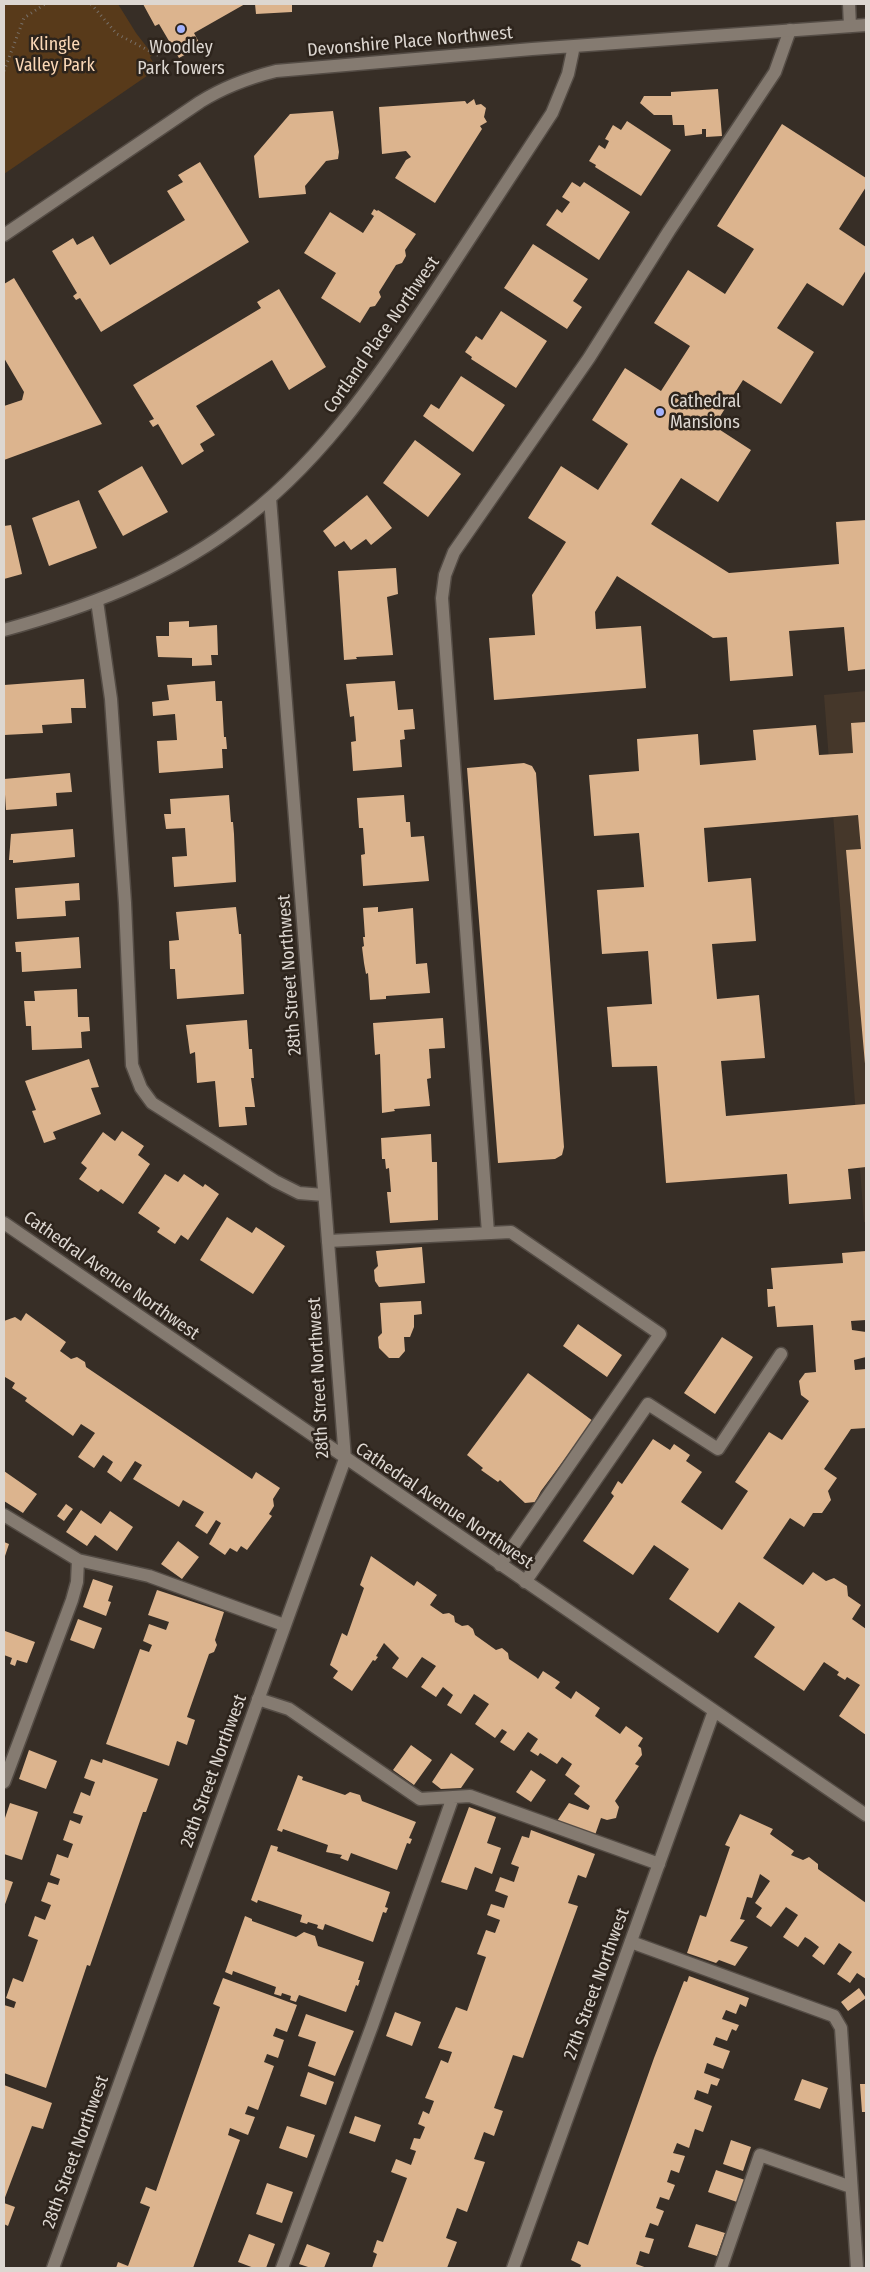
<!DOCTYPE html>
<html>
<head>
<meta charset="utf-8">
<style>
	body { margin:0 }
	#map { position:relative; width:870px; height:2272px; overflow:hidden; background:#372e26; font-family:"Fira Sans Condensed",sans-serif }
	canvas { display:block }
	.frame { position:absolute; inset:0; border:5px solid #ddd7d1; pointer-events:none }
</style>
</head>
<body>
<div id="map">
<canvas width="870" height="2272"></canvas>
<div class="frame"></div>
</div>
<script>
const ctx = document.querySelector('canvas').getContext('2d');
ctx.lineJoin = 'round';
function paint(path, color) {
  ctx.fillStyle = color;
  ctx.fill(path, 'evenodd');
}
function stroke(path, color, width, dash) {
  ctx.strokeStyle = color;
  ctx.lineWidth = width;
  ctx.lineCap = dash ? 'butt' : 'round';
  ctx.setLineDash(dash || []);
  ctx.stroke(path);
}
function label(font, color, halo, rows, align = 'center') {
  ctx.font = font + ' "Fira Sans Condensed",sans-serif';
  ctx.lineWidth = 5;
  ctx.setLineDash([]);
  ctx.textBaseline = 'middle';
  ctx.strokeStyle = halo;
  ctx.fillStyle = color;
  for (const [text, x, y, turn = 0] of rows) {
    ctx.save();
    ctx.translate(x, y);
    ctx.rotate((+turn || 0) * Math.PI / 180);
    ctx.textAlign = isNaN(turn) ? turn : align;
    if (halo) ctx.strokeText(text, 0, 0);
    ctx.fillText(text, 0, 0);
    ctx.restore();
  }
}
const built = new Path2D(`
	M866,691V1222H864L824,695Z`);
const green = new Path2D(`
	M4,4H118L136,33L153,55L150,57L157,69L4,174Z`);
const building = new Path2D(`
	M143,4H245L194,33L201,46L179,58L159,24L155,26Z
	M255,4H292V12L256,14Z
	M718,89L722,136L706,137V129H702V134L685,136L684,125H673L672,115H654L640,103L644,96H671V92Z
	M474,99L476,105L481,104L486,108L484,117L487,122L480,126L482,129L435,203L395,178L406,160L411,157L406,151L382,154L379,107L465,101L467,104Z
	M333,111L339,152L338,159L326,161L305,186L306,194L259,198L254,156L290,114Z
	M627,121L671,150L641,196L595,167L596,165L589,161L599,145L605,149L609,141L605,139L613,125L621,130Z
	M782,124L866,178V187L839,229L866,247V270L843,306L807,283L777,328L814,352L781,404L743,380L714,426L751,450L718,502L681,478L651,524L729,573L839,564L836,522L866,520V669L848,671L844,627L789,631L793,676L730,681L727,637L713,638L617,576L595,612L596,629L641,626L646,688L494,700L489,638L535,635L532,595L566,542L528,518L561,466L598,490L628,444L592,420L625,368L661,391L690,346L654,323L688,270L725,294L754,249L717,226Z
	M200,162L249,242L101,332L80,298L76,300L73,296L77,293L52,251L73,238L77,245L93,236L110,265L185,220L167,191L183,182L178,175Z
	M572,182L580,187L584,182L630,212L599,260L546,225L557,209L562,213L570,202L562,197Z
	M374,209L377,211L378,210L416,234L405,250L406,256L402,263L396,265L379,292L381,297L375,306L370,307L360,323L321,298L336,273L304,253L330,212L363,233L374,216L371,214Z
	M533,244L588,279L573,301L582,307L567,329L504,288Z
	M14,278L102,424L4,460V406L22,400L24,392L4,358V284Z
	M279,289L326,367L289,390L272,360L196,406L215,435L200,444L204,451L182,465L158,424L153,427L149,421L154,419L133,385L261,308L257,302Z
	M501,311L547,341L516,388L471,359L472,357L465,352L476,336L482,340Z
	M461,376L505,405L473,452L423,416L431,404L439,409Z
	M415,440L461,474L428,517L383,483Z
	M142,466L168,512L123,536L98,491Z
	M367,495L392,528L371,545L366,539L351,550L344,541L335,547L323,531Z
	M79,500L97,548L49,566L32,518Z
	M11,525L22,574L4,579V526Z
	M396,568L398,594L387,597L393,655L356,657L357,659L344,660L338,571Z
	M189,621V627L217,625L218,655H211L212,665L192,666V658L158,657L156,636H169V622Z
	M84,679L86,708H71L72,723L42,725L43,733L4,735V685Z
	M215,681L216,701H222L224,737H226L227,749H222L223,768L159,773L157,741L177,740L175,714L153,716L152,702L169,700L167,685Z
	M395,681L398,710L413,709L415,729L404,730L405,739L400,740L402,767L353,771L351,742L356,741L354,716L350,717L346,684Z
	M866,722V1075L846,850L861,849L858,815L704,828L708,882L751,878L756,941L712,944L717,999L759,995L765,1058L721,1061L726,1116L866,1104V1167L848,1169L851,1199L789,1204L787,1174L666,1183L657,1066L612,1067L607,1007L652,1004L648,951L602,954L597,890L644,887L639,833L594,836L589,775L639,771L637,739L698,734L700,765L756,760L753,730L816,725L819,755L853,753L851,723Z
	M524,763L532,766L536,773L564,1147L562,1155L555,1159L498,1163L467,768Z
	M70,773L72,792L56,793L57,806L6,810L4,779Z
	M229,795L231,822H233L234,834L236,882L174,887L172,857L187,856L185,828L166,829L164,814H171L170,799Z
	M404,795L406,822H410L411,837L424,836L429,881L363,886L361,855L365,854L363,828H359L357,798Z
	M73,829L75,857L13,863V860H9L11,834Z
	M79,883L80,900L65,901L66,916L17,919L15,888Z
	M236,907L239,934H241L244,994L177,999L175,969H170L169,941L179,940L176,912Z
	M378,907V912L413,908L416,964L427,963L430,993L386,996V999L370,1000L368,973L366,974L364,963L362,947L364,946L363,937H365L363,908Z
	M79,937L81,968L22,972L21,952H16L15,942Z
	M77,989L78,1017H89L90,1031L81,1032L82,1048L32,1050L31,1026H26L24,1001H35L34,991Z
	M443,1018L445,1048L429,1049L431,1078L427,1079L430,1106L394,1109L395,1111L382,1113L380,1054L375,1055L373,1023Z
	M247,1020L249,1049H252L254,1078H251L255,1107H245L247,1125L219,1127L215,1081L197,1083L195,1052L190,1054L186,1025Z
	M89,1059L99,1087L91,1088L101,1114L53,1132L56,1139L44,1143L32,1111L36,1110L25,1081Z
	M122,1131L144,1146L138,1155L150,1164L123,1204L101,1189L98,1192L79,1179L87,1168L81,1163L103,1132L115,1141Z
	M431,1134L432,1162H437L438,1220L390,1223L387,1192H391L389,1168L386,1169L385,1159H382L381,1138Z
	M165,1174L178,1182L184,1174L203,1187L205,1184L219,1194L188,1240L181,1235L175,1244L157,1232L160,1228L138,1213Z
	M227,1217L252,1233L256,1227L285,1246L253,1294L200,1260Z
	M422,1247L425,1283L379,1287L375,1281L374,1270L378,1266L376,1251Z
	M866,1251V1320L851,1321L852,1330L866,1332V1357L854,1360L855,1370L866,1369V1428L851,1429L824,1469L837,1478L828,1491L831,1500L822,1513H813L804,1527L790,1518L763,1558L803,1585L813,1572L826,1581L834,1578L847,1586L848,1596L861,1605L852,1619L866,1629V1735L839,1716L860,1685L847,1677L845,1680L837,1675L839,1672L824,1662L804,1691L754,1657L775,1627L739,1602L718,1633L669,1599L689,1569L654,1545L633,1575L583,1541L614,1496L611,1493L618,1481L622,1484L653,1439L670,1450L674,1444L690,1455L686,1461L702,1472L681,1502L722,1530L748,1491L735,1482L769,1432L782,1440L809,1401L801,1395L799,1381L805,1373L816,1372L813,1325L777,1327L775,1306L768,1307L767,1289H773L771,1268L843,1263L842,1253Z
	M421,1301L422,1314L414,1315V1327L410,1337H404L405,1351L399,1358H389L379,1348L378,1337L382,1333L380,1303Z
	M26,1313L66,1342L60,1351L71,1359L77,1357L85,1362L86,1367L252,1479L256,1472L280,1488L273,1499L274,1506L269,1514L272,1516L247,1550L241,1546L237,1552L230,1548L225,1555L209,1544L221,1523L216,1520L207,1534L195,1526L204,1512L183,1500L179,1507L133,1479L142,1465L135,1461L121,1482L107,1472L113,1462L103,1455L94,1468L78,1457L95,1433L81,1424L73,1436L25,1401L27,1398L12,1388L15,1383L5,1377L4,1379V1321L15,1317L21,1321Z
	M578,1324L622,1355L607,1377L563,1346Z
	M722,1337L753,1357L715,1414L684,1393Z
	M528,1373L593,1421L541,1491L535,1502L525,1503L500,1480L498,1482L481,1470L483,1468L467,1455Z
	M4,1471L37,1494L23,1513L4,1501Z
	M66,1504L73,1509L64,1521L57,1516Z
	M81,1510L101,1524L110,1511L133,1527L117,1551L95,1535L87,1546L66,1532Z
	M178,1541L199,1557L182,1579L161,1564Z
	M4,1542L9,1544L4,1559Z
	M371,1556L414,1586L417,1581L437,1595L430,1605L443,1614L449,1613L454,1616L455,1622L462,1626L468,1625L473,1629L475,1635L496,1650L502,1648L508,1653L509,1659L536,1677L538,1679L543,1671L560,1682L555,1688L571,1699L576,1691L600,1708L595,1716L620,1734L626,1726L643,1738L638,1746L641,1748L642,1755L635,1764L639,1766L615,1801L619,1807L616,1818L607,1820L601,1818L594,1838L555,1824L569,1803L588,1810L590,1806L574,1794L580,1786L565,1775L572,1764L562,1757L557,1764L540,1753L538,1756L530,1751L538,1739L528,1732L514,1751L500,1742L507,1732L502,1729L495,1738L475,1724L489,1704L474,1694L461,1714L447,1705L453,1695L443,1687L436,1697L421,1687L436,1666L422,1657L407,1678L392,1668L399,1658L384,1643L376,1656L378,1657L375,1661L373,1660L352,1691L333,1678L338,1671L330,1665L342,1633L347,1636L364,1588L360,1585Z
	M93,1579L113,1586L108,1601L111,1602L106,1616L83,1607Z
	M157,1590L224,1612L215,1640L217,1645L214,1652L209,1654L187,1717L195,1720L187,1745L177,1741L169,1766L106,1744L140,1649L149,1652L152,1645L143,1641L149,1624L166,1630L169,1622L148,1615Z
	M78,1619L102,1628L94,1649L70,1640Z
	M5,1631L35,1642L27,1663L17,1660L15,1666L10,1664L12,1658L4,1655Z
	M411,1745L432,1760L414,1785L393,1770Z
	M29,1750L57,1761L46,1789L19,1779Z
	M451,1753L474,1769L461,1788L441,1789L432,1782Z
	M91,1759L102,1763L103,1759L158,1779L146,1812H143L90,1966L87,1965L46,2088L4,2073V2005L14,2008L16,2002L6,1998L13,1978L23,1982L26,1974L38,1940L28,1936L35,1916L45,1920L51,1905L41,1901L48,1882L58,1885L60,1879L50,1875L57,1854L68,1858L73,1844L63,1840L70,1820L80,1824L83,1816L73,1813L81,1792L90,1796L92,1790L95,1782L84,1778Z
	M531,1770L546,1780L531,1802L516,1792Z
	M298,1775L303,1777L302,1780L345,1795L350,1792L360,1795L362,1801L416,1822L409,1838L412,1839L410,1844L407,1843L397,1870L351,1853L348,1861L340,1858L342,1855L326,1852L328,1845L283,1829L282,1832L277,1830Z
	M10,1803L38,1812L22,1860L4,1854V1821Z
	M469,1807L496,1817L487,1843L501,1848L492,1874L475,1867L467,1890L441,1882Z
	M740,1814L773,1829L770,1834L794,1851L791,1855L803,1860L809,1857L818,1864V1869L866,1903V1979L857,1973L850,1983L837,1974L852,1952L839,1943L824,1965L812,1956L819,1947L810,1940L805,1937L798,1947L783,1937L798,1915L786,1907L771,1927L756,1917L762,1908L755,1903L770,1881L760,1874L752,1898L747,1897L740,1919L745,1920L730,1941L748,1947L735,1966L719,1960L716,1963L687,1953L700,1915L706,1917L730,1847L725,1845Z
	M531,1830L595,1854L586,1878L578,1875L568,1903L578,1906L523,2058L513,2055L494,2108L503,2111L494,2136L484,2132L474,2159L485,2162L467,2212L457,2208L446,2238L457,2242L447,2268H372L377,2254L373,2252L377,2240L383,2242L407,2178L391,2172L396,2159L411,2165L416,2151L410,2149L414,2138L420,2139L425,2127L418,2124L423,2111L429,2114L434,2101L425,2098L441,2060L448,2063L452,2052L438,2048L456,2007L467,2011L486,1957L477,1954L486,1930L495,1933L500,1920L487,1915L491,1904L504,1908L508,1896L495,1891L500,1877L514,1882L519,1867L511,1864L522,1836L529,1838Z
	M271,1845L278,1847L277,1851L390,1892L385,1907L388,1908L386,1913L383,1912L373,1942L325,1924L323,1930L317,1928L318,1925L308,1922L307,1924L300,1922L302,1915L258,1900L257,1903L251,1900Z
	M4,1879L13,1882L4,1907Z
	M245,1916L252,1919V1921L296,1937L304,1932L315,1936L318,1946L364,1962L358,1980H360L358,1986L356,1985L346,2012L299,1995L296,2002L290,2000L291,1996L282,1993L281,1996L274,1994L276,1987L233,1971L232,1975L225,1972Z
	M689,1976L749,1998L746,2007L740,2004L736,2014L726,2010L722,2019L739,2025L736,2031L732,2029L727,2041L716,2037L713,2045L730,2051L723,2069L707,2063L704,2073L720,2079L717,2086L711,2084L708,2094L697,2090L694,2099L712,2106L703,2132L695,2129L689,2148L677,2143L673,2153L685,2156L679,2173L671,2170L667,2182L675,2185L669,2200L660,2197L656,2208L664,2211L658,2226L650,2223L645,2237L654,2239L649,2254L640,2251L636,2264L647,2268H580L581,2265L571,2260L578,2241L588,2245L654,2058L684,1981L687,1982Z
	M223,1978L297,2005L287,2032L276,2028L273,2036L284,2040L278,2058L267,2054L264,2062L274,2066L258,2110L248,2106L245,2114L255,2117L248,2135L230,2128L228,2135L240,2140L193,2268H116L118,2262L128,2266L150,2207L140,2203L146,2187L156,2191L220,2007L213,2004Z
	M859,1988L866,1998L848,2011L841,2002Z
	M395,2012L421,2022L412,2046L386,2036Z
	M306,2014L354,2031L335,2076L308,2066L316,2042L298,2036Z
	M308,2072L334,2082L326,2105L300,2096Z
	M802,2079L828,2088L820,2109L794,2100Z
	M860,2084H866V2112H862Z
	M4,2085L52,2103L43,2129L32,2126L4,2200Z
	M355,2116L381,2125L375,2142L349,2133Z
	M287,2126L315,2135L307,2158L279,2148Z
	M731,2140L751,2147L743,2171L723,2164Z
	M716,2170L745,2180L737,2202L708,2192Z
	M267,2183L293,2192L282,2223L256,2214Z
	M4,2203L15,2207L8,2226L4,2224Z
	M696,2224L725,2233L717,2256L688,2247Z
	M249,2234L275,2244L266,2268H254L238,2262Z
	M307,2244L330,2253L324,2268H311L299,2264Z`);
const path = new Path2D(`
	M91,4L117,34L159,56
	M4,71L24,18L45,4`);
const lane = new Path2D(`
	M849,4L850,26
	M97,601L111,699L125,903L132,1065L141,1088L152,1103L275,1181L299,1193L324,1195
	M488,1233L442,598L445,575L454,552L589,358L669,231L775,72L790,30
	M328,1241L511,1232L660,1334L500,1565
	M4,1515L78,1560L149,1576L284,1625
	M525,1582L648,1404L718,1449L781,1354
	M258,1699L289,1709L420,1799L470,1796L659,1864
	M4,1782L72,1600L77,1582L78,1560
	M631,1942L834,2016L841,2028L857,2268
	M282,2268L372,2026L453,1797
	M721,2268L760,2155L851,2187`);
const street = new Path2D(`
	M4,235L200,102C224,87 248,78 276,71L532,49L866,25
	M4,630C84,608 163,579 231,529C319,466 375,381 434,293C474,233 513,173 552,113L568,74L574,46
	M4,1223L866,1815
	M53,2268L345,1459L270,498
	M513,2268L714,1711`);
const markers = [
	[181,29,5,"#a3b2fd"],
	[660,412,5,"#a3b2fd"]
];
const streetNames = [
	["Devonshire Place Northwest",410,42,-5],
	["Cortland Place Northwest",382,335,-55],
	["28th Street Northwest",290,975,-94],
	["Cathedral Avenue Northwest",111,1276,35],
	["28th Street Northwest",319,1378,-93],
	["Cathedral Avenue Northwest",444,1506,34],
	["28th Street Northwest",214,1771,-70],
	["27th Street Northwest",597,1984,-70],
	["28th Street Northwest",76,2152,-70]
];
const parkNames = [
	["Klingle",55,45],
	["Valley Park",55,66]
];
const poiNames = [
	["Woodley",181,48],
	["Park Towers",181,69],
	["Cathedral",670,402,"left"],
	["Mansions",670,423,"left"]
];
paint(built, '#45372a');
paint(green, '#583a1a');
paint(building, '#dcb48e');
stroke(lane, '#544c45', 15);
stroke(street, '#544c45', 15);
stroke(path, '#787069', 3, [1, 4]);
stroke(lane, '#857b71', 12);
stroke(street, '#857b71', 12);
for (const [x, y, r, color] of markers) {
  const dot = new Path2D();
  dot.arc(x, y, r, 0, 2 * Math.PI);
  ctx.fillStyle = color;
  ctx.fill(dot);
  stroke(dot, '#2d241c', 2);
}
label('18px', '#ddd7d1', '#2d241c', streetNames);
label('18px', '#fbd8b7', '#2d241c', parkNames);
label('18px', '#ddd7d1', '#2d241c', poiNames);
</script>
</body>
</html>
